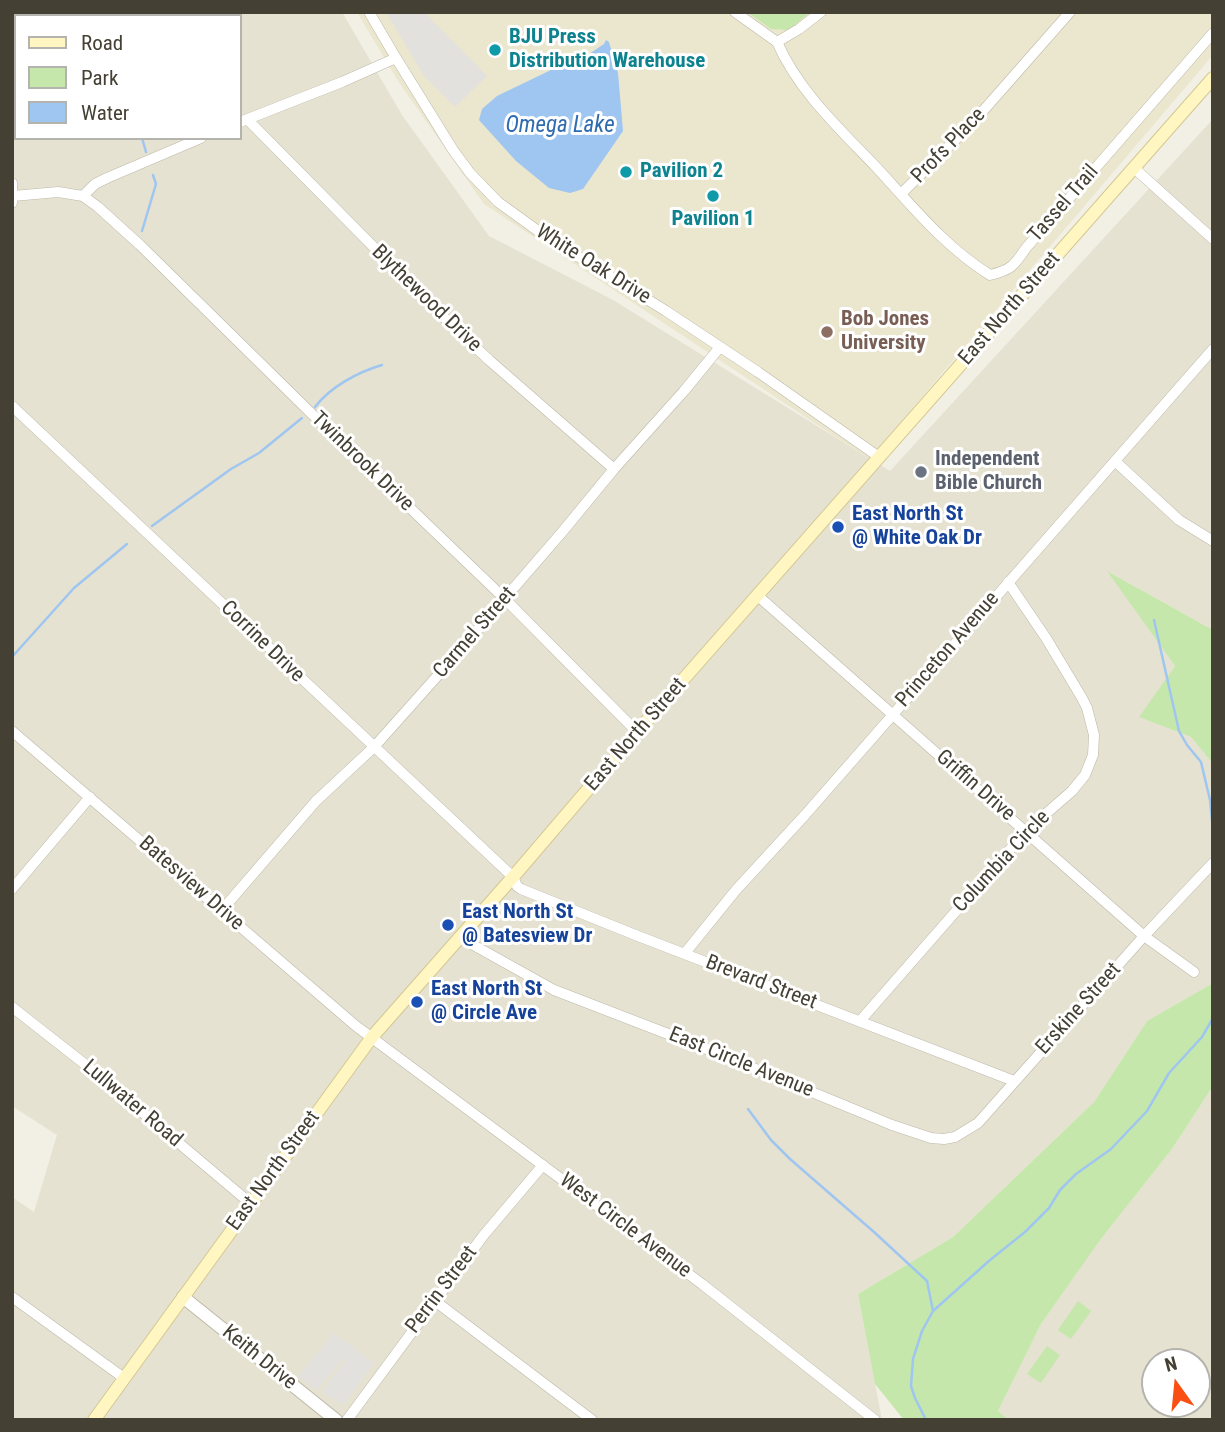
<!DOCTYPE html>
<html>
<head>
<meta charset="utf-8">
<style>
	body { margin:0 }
	#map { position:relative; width:1225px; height:1432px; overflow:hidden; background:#f2efe4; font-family:"Roboto Condensed",sans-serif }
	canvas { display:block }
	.frame { position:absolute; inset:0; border:14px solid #444034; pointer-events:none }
	.legend { position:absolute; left:14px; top:14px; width:228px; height:126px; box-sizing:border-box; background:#fff; border:2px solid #b4b3ae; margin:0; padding:9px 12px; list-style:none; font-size:21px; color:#444034 }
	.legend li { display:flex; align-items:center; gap:14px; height:35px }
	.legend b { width:35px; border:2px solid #b4b3ae }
	.north { position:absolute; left:1141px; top:1348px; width:70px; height:70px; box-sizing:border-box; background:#fff; border:2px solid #b4b3ae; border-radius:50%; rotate:345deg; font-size:19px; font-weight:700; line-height:28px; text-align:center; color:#444034 }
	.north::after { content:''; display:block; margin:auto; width:24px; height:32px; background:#fa4f13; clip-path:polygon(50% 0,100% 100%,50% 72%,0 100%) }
</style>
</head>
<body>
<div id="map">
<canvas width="1225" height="1432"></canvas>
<div class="frame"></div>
<ul class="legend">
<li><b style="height:9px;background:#fff6c2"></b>Road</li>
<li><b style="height:19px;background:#c6e7ac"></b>Park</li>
<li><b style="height:19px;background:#9fc6f0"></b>Water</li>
</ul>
<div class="north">N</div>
</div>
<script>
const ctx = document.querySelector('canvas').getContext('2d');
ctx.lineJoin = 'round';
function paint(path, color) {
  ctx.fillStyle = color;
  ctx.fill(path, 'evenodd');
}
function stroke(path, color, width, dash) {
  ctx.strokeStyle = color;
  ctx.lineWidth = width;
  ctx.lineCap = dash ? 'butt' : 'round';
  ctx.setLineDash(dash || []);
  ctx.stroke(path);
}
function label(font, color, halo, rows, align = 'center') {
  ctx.font = font + ' "Roboto Condensed",sans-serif';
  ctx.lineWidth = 6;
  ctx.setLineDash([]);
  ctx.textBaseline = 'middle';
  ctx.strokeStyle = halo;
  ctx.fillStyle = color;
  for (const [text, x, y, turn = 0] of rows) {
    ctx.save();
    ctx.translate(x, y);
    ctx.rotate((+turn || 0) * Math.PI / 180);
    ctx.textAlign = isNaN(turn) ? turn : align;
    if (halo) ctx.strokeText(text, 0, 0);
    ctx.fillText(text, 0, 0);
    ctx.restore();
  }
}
const residential = new Path2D(`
	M12,12H342L402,115L489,236L613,300L890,471L1213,119V630L1109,572L1175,666L1140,717L1191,737L1213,764V983L1147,1021L1094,1102L953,1237L858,1294L882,1420H12V1197L34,1212L57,1135L12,1106ZM16,16H240V138H16Z
	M1213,1086V1420H1009L998,1411L1041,1324L1101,1239L1172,1149ZM1155,1362H1197V1404H1155Z`);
const education = new Path2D(`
	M357,12H1213V55L869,459L484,204L398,81Z`);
const green = new Path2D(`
	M747,12H810L789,30L771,29Z
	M1107,571L1213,630V764L1191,737L1139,717L1175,666Z
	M1213,983V1086L1172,1149L1101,1239L1041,1324L998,1411L1009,1420H904L875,1384L858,1294L953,1237L1094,1102L1147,1021Z
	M1078,1301L1091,1311L1071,1339L1058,1330Z
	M1047,1346L1060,1355L1041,1383L1027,1374Z`);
const parking = new Path2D(`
	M386,12H424L487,76L455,107L424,76Z
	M334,1333L374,1363L343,1405L322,1392L346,1359H343L317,1390L298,1377Z`);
const water = new Path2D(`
	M606,40L609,42L618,73L623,131L583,189L570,193L549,188L516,161L479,120L482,109L497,96L553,69L574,64L604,44Z`);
const stream = new Path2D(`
	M142,138L146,152
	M142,231L156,184L153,175
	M315,407C330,387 358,372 382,365
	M152,526L231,469L259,453L302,418
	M1154,620L1179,731L1187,745L1201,762L1210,800L1213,830
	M12,657L74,588L127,544
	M748,1109L771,1140L790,1159L874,1232L927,1281L933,1311
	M926,1420L915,1398L911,1386L913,1359L922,1331L933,1311L990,1260L1025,1232L1049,1208L1060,1190L1076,1174L1111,1149L1147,1111L1169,1073L1202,1037L1213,1018`);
const minor = new Path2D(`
	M369,12L396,58L453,150L470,173L498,202L545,236L666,311L758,372L879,457
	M735,12L777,42
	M777,42C799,92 840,129 877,168C914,208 944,246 990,275C1011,270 1014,266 1026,248L1213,33
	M777,42L799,29L821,12
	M247,119L434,308L489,360L614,469
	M240,122L342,82L396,58
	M1134,168L1213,239
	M12,183V203
	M901,194L975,120L1070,12
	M13,196L58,192L83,196L95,184L107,178L201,138
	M83,196L98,207L140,245L313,415L505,599L637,732
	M12,406L513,877L517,886L521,889L638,936L1014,1081
	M1116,462L1179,520L1213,541
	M758,596L1144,936L1194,972
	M12,731L356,1026L702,1284L875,1420
	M12,889L90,797
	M222,910L316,801L374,747L448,664L563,531L614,469L684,391L720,347
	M459,937L554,990L712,1051L892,1125L931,1138L944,1139L955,1137L978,1123L1144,936L1213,863
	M685,953L736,890L805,815L1213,349
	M12,1007L91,1069L250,1203
	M860,1021L1026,831L1072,791L1085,775L1093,755L1094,735L1087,708L1082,698L1046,638L1008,582
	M12,1297L124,1378
	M435,1301L592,1420
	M347,1420L483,1236L543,1165`);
const tertiary = new Path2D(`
	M183,1297L336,1420`);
const secondary = new Path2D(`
	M94,1420L372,1037L513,877L637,732L1213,78`);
const markers = [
	[495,50,7,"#0f9aa8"],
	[626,172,7,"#0f9aa8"],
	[713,196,7,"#0f9aa8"],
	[827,332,7,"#8d6e63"],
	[921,472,7,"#6b7280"],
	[838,527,7,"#1a4fb4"],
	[448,925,7,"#1a4fb4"],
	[417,1002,7,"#1a4fb4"]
];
const cultureNames = [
	["BJU Press",509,38],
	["Distribution Warehouse",509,62],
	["Pavilion 2",640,172],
	["Pavilion 1",713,220,"center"]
];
const streetNames = [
	["Profs Place",949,146,-46],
	["Tassel Trail",1064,204,-49],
	["White Oak Drive",593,265,32],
	["Blythewood Drive",426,299,44],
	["East North Street",1010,309,-49],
	["Twinbrook Drive",362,462,44],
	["Carmel Street",475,633,-49],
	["Corrine Drive",262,642,44],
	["Princeton Avenue",948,650,-49],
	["East North Street",636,735,-49],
	["Griffin Drive",975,786,41],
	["Columbia Circle",1002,862,-47],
	["Batesview Drive",191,884,41],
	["Brevard Street",761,983,21],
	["Erskine Street",1079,1009,-48],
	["East Circle Avenue",741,1063,22],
	["Lullwater Road",132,1104,40],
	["East North Street",274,1171,-54],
	["West Circle Avenue",625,1226,37],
	["Perrin Street",442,1290,-53],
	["Keith Drive",259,1358,39]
];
const educationNames = [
	["Bob Jones",841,320],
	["University",841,344]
];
const worshipNames = [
	["Independent",935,460],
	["Bible Church",935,484]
];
const transitNames = [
	["East North St",852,515],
	["@ White Oak Dr",852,539],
	["East North St",462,913],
	["@ Batesview Dr",462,937],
	["East North St",431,990],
	["@ Circle Ave",431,1014]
];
const waterNames = [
	["Omega Lake",560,126]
];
paint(residential, '#e6e2d2');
paint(education, '#ebe6ce');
paint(green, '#c6e7ac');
paint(parking, '#e3e1dd');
paint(water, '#9fc6f0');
stroke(stream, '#9fc6f0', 2.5);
stroke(minor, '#bdb8a7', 11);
stroke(tertiary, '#bdb8a7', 14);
stroke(secondary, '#d3c894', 14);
stroke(minor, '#fff', 10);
stroke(tertiary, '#fff', 12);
stroke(secondary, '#fff6c2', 12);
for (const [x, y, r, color] of markers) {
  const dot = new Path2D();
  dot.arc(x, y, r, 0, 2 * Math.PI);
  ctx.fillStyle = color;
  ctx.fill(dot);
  stroke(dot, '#fff', 2.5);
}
label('bold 21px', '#0d838f', '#fff', cultureNames, 'left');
label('21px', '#444034', '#fff', streetNames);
label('bold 21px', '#785e54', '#fff', educationNames, 'left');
label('bold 21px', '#5b616d', '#fff', worshipNames, 'left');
label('bold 21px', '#164399', '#fff', transitNames, 'left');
label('italic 23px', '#2e6bb0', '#fff', waterNames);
</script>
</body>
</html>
